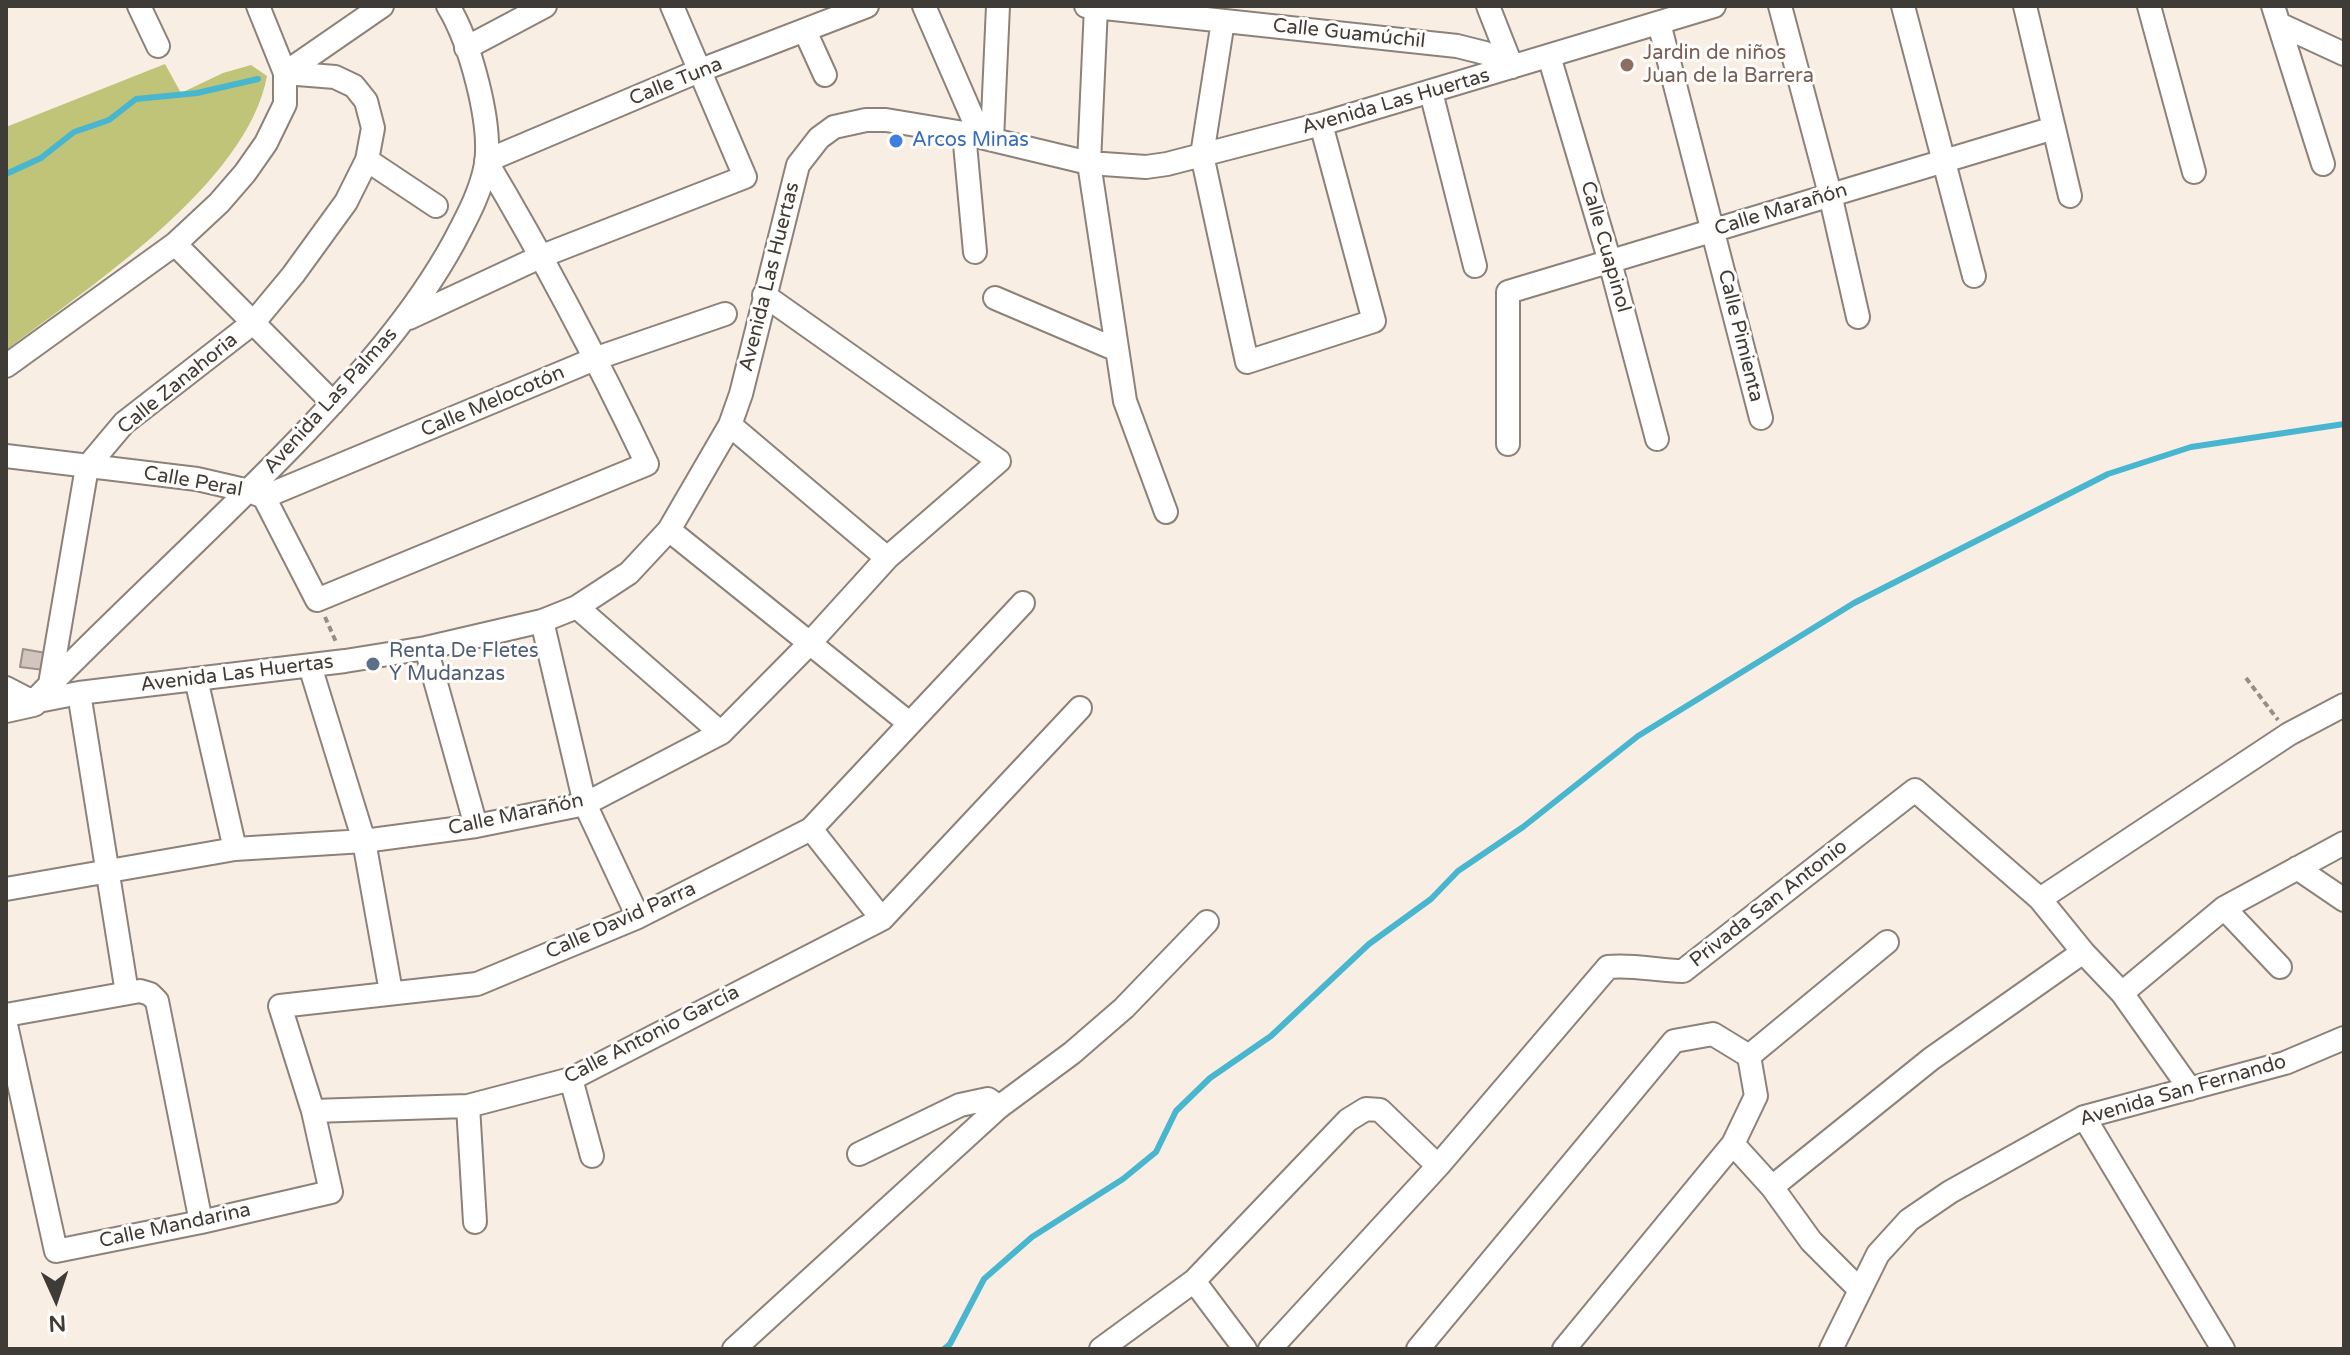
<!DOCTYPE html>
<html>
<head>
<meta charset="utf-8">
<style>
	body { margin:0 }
	#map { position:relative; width:2350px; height:1355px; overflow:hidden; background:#f9eee4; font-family:"Varela Round",sans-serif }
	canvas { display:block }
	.frame { position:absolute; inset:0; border:8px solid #3f3b37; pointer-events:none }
	.north { position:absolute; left:16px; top:1259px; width:80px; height:80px; -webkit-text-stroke:6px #fffdfb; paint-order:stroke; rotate:177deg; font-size:22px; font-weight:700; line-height:32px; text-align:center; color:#3f3b37 }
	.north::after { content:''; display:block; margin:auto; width:28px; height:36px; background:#3f3b37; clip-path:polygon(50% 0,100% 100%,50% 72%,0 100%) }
</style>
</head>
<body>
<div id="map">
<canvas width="2350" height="1355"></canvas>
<div class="frame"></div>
<div class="north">N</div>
</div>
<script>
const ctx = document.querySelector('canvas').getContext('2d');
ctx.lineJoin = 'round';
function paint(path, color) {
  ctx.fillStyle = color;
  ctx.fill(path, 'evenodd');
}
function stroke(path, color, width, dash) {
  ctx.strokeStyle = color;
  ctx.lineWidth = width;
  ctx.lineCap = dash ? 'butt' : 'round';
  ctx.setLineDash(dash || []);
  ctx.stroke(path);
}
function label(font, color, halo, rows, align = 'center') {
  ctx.font = font + ' "Varela Round",sans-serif';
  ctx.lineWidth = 6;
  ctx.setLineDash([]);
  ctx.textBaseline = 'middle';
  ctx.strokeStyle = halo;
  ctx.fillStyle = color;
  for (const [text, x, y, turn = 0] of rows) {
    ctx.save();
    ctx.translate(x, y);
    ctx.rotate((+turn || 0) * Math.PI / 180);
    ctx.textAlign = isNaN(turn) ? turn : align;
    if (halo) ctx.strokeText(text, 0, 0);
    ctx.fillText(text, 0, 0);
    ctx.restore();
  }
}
const green = new Path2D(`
	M165,64L181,93L223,73L251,65L267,76C247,184 89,287 6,350V127Z`);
const stream = new Path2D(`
	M6,174L41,158L74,132L109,120L136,99L197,93L258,79
	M944,1349L950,1344L984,1279L1032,1237L1123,1179L1156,1152L1176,1111L1210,1078L1271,1036L1369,944L1431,899L1458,871L1523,827L1638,736L1854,603L2108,474L2191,447L2344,424`);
const building = new Path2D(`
	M23,649L46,653L44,670L20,667Z`);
const path = new Path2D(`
	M325,617L336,642
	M2246,678L2278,720`);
const minor = new Path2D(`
	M139,6L158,46
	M924,6L981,137
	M1086,6L1457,46L1485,53L1512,67
	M1488,6L1512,67
	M1780,6L1830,194L1858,317
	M1903,6L1974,276
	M2025,6L2070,196
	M2149,6L2194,172
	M2273,6L2323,164
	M1096,7L1089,163L1125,401L1166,512
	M1223,21L1202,155L1247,362L1374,321L1321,124
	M1659,23L1761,418
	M2279,24L2344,54
	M805,31L825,75
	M466,48L545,6
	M1549,56L1610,262L1657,439
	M285,73L382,6
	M1431,92L1475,266
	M964,133L975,252
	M992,140L998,6
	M367,160L436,206
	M175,244L333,403
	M995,298L1117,350
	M409,318L542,256L745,177L672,6
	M6,366L175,244L219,203L245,173L266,143L285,104V73L258,6
	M730,425L887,558
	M1508,444V292L2054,128
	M6,456L197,479L249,491L264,497L317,600L647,464C598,361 545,260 486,161L701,70L867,6
	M264,497L597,358L725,314
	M669,530L909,723
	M577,607L721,733
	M542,621L585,804L638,917
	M426,648L476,826
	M310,666L364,841L391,992
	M196,679L235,849
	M50,684L87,467L124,423L254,322L293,275L346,202L367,160L373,128L366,101L354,86L335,77L285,73
	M6,688L33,702L79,693L345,661L426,648L542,621L577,607L629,573L669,530L730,425L741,394L798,165L819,138L834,127L866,120H886L964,133L1089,163L1146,167L1167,164L1321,124L1714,6
	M79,693L127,993
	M33,702C120,612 214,528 301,437C358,377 414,315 454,242C467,217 481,192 486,164C492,122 470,42 448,6
	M811,829L882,919
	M2297,868L2344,900
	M6,889L235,849L364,841L476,826L585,804L721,733L809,644L887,558L999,461L764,295
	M2040,899L2289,734L2344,705
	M2224,908L2280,967
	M2122,993L2224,908L2344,843
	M6,1015L140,991L150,994L157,1001L201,1222
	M6,1025L56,1251L201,1222L331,1192L313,1111L280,1006L477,984L638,917L811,829L1023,603
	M1749,1056L1887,942
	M571,1079L592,1156
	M468,1106L475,1222
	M313,1111L468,1106L571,1079L882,919L1080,708
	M2084,1117L2223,1349
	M1733,1144L1772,1187L1811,1241L1860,1290
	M859,1154L960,1105L988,1099L999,1107
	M1772,1187L1931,1059L2083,952
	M1194,1281L1245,1349
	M734,1349L999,1107L1072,1053L1124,1008L1207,922
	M1101,1349L1194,1281L1348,1120L1366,1109L1380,1110L1438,1166
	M1270,1349L1438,1166L1608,967C1633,964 1658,971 1683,971L1915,790L2040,899L2083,952L2122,993L2190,1089
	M1418,1349L1674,1041L1713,1034L1749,1056L1756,1096L1733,1144L1564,1349
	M1831,1349L1878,1254L1909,1220L1950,1192L2084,1117L2285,1063L2344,1038`);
const major = new Path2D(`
	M6,708L33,702`);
const markers = [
	[1627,65,8,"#8d6e63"],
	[896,141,8,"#3f7fe0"],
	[373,664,8,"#5c6f8a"]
];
const streetNames = [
	["Calle Guamúchil",1349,34,6],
	["Calle Tuna",676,82,-22],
	["Avenida Las Huertas",1396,102,-16],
	["Calle Marañón",1781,210,-17],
	["Calle Cuapinol",1605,247,74],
	["Avenida Las Huertas",770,277,-76],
	["Calle Pimienta",1740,336,76],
	["Calle Zanahoria",178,384,-39],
	["Avenida Las Palmas",331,401,-48],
	["Calle Melocotón",493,402,-23],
	["Calle Peral",193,482,10],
	["Avenida Las Huertas",237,674,-7],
	["Calle Marañón",516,815,-12],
	["Privada San Antonio",1769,904,-38],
	["Calle David Parra",621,921,-24],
	["Calle Antonio García",652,1035,-27],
	["Avenida San Fernando",2183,1091,-16],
	["Calle Mandarina",175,1226,-12]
];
const educationNames = [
	["Jardin de niños",1643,54],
	["Juan de la Barrera",1643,77]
];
const shopNames = [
	["Arcos Minas",912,141]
];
const serviceNames = [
	["Renta De Fletes",389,652],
	["Y Mudanzas",389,675]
];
paint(green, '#bfc478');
stroke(stream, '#48b6cf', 6);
paint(building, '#d2c5bd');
stroke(building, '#9c9088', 2);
stroke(minor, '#8c8279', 26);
stroke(major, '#8c8279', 32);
stroke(path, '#958d87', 4, [6, 4]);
stroke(minor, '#fff', 22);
stroke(major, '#fff', 28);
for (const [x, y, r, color] of markers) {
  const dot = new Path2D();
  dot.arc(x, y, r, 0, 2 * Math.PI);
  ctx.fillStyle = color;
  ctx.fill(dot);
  stroke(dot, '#fffdfb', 3);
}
label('20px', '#3f3b37', '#fffdfb', streetNames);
label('20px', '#785e54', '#fffdfb', educationNames, 'left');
label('20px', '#366cbe', '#fffdfb', shopNames, 'left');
label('20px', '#4e5e75', '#fffdfb', serviceNames, 'left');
</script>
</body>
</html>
